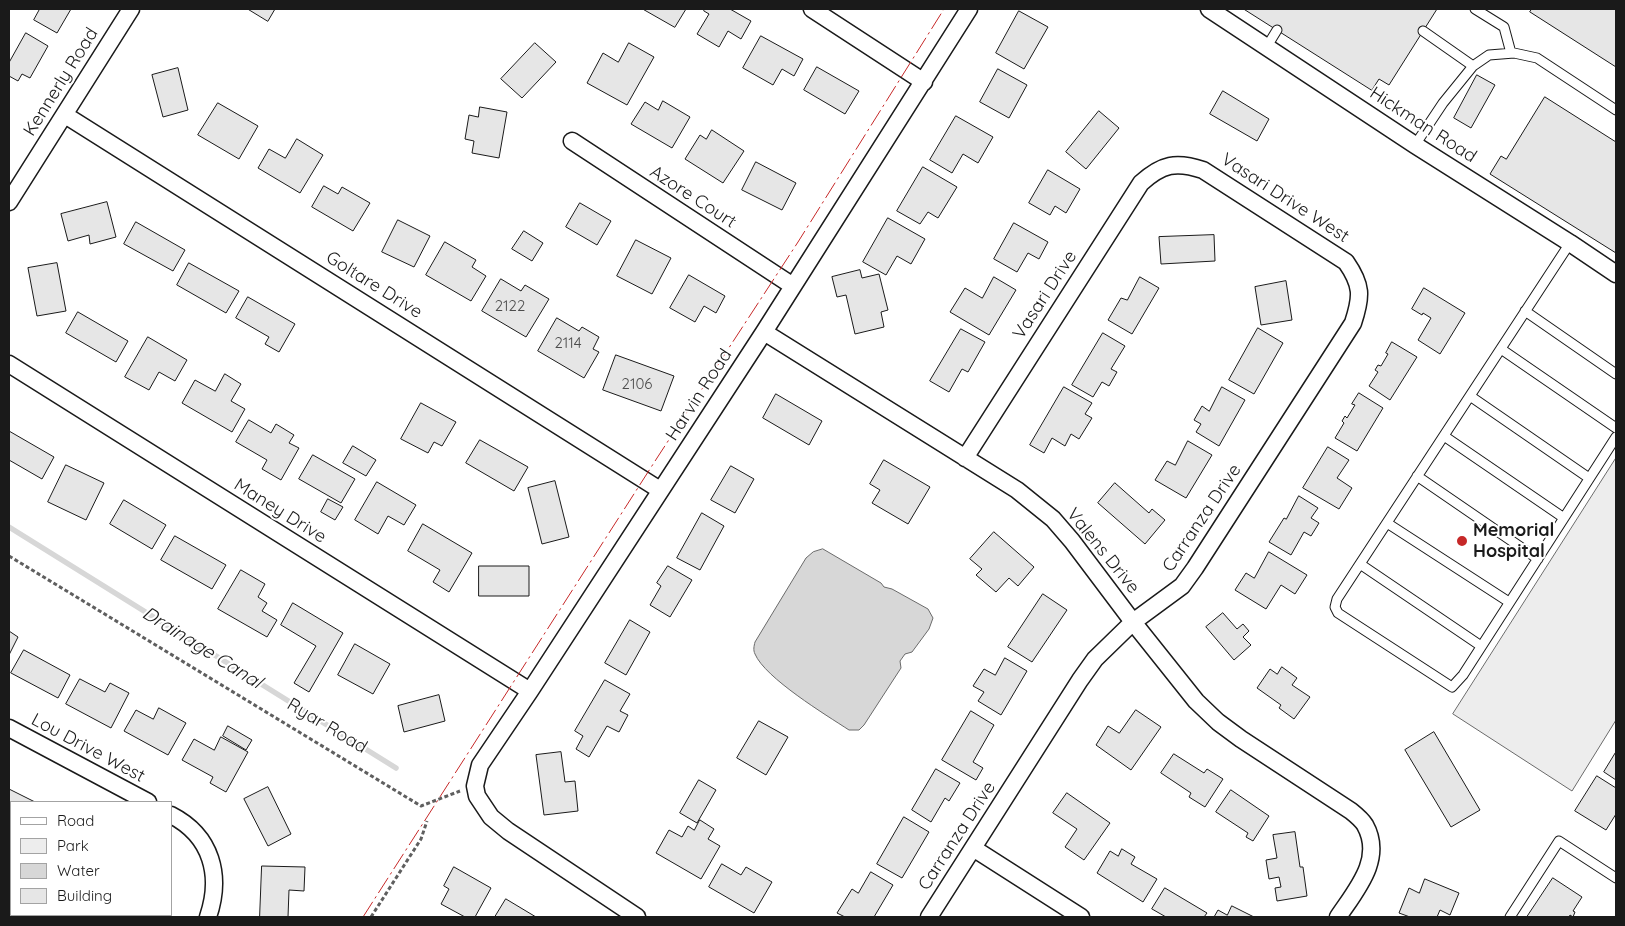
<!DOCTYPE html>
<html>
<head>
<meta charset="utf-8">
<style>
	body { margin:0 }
	#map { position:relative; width:1625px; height:926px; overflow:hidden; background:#fff; font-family:Quicksand,sans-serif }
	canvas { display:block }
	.frame { position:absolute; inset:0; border:10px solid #1a1a1a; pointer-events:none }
	.legend { position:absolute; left:10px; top:801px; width:162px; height:115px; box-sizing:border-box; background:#fff; border:1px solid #a3a3a3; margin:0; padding:6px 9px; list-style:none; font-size:15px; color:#1a1a1a }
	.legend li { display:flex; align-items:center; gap:10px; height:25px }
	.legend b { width:25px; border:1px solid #a3a3a3 }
</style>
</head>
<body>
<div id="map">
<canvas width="1625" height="926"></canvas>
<div class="frame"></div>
<ul class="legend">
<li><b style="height:6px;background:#fff"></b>Road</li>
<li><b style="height:14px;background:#ededed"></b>Park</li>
<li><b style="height:14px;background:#d7d7d7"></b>Water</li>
<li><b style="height:14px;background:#e6e6e6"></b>Building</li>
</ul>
</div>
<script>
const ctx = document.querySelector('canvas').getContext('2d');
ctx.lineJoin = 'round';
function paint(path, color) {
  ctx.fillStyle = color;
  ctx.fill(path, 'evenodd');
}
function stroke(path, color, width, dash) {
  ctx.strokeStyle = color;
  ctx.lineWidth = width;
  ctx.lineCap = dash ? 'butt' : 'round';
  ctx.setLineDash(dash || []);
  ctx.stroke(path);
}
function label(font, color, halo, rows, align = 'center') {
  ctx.font = font + ' Quicksand,sans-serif';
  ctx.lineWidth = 4;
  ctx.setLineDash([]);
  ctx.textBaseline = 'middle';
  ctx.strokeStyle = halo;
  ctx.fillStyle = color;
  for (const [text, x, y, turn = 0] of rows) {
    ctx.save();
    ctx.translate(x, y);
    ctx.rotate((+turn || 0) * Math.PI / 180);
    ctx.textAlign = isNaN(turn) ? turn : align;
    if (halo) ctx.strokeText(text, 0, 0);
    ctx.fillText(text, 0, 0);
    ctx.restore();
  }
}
const green = new Path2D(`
	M1616,458V720L1572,791L1453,714Z`);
const water = new Path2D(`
	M823,549L881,583L884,587L892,589L928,609L933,618L929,629L912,652L905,654L900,661L901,668L864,725L859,730H849C826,715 765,678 755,654C753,650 754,646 755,642L806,558L813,552Z`);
const stream = new Path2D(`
	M9,527L396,768`);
const building = new Path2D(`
	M40,9H71L57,33L34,20Z
	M248,9H275L268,21Z
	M643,9H686L675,27Z
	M705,9H730L751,21L741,39L728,31L719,47L697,34L709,14L704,11Z
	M1244,9H1437L1389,85L1379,79L1372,90Z
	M1532,9H1616V67L1530,12Z
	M1019,11L1048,27L1024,69L996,53Z
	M26,33L48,46L30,78L22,74L18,81L9,76V63Z
	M761,36L803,59L794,76L782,69L773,85L743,68Z
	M535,43L556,62L522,98L501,79Z
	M629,43L654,57L627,105L587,83L603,53L618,62Z
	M817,67L859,91L845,114L804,90Z
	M178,68L188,110L163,117L152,75Z
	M998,69L1027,85L1009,118L980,102Z
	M1477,75L1495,85L1471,128L1454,118Z
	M1223,91L1269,119L1257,141L1210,114Z
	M1545,97L1616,142V253L1490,174L1501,156L1506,159Z
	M663,101L690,117L672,148L631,124L645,102L658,110Z
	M218,103L258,126L239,159L198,135Z
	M480,107L507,112L499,158L472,153L474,141L465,139L469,115L478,117Z
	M1099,111L1119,128L1086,169L1066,152Z
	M956,116L993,137L978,163L963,154L952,173L930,160Z
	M712,130L744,151L723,183L685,159L700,135L706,139Z
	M297,139L323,155L300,193L258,168L269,149L285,158Z
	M756,162L796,183L782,210L742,190Z
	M923,167L957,187L938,218L928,212L920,224L897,211Z
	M1048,170L1080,189L1066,213L1055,206L1050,215L1029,203Z
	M324,186L338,194L342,187L370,203L353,231L312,207Z
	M107,202L116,237L90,244L89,235L68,241L61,214Z
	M580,203L611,221L597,245L566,227Z
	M888,218L925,239L911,264L897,256L886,275L863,262Z
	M398,220L430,236L414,267L382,252Z
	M136,222L185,250L173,271L124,244Z
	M1014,223L1048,242L1039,259L1028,253L1017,272L994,259Z
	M524,231L543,243L532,261L512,249Z
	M1214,235L1215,261L1161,264L1159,237Z
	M636,240L671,258L652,294L617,276Z
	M445,242L476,260L472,267L486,276L471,301L426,275Z
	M57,263L66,311L37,316L28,268Z
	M189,263L239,291L226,313L177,285Z
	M860,270L862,278L879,274L888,310L881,312L884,327L855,334L846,295L837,297L832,277Z
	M689,275L725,296L716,313L704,306L695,322L670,308Z
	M994,277L1016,290L989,335L950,312L965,288L982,298Z
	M1140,277L1159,288L1132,334L1108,320L1121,298L1127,300Z
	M501,279L521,291L525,285L549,299L526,337L482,311Z
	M1286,281L1292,320L1261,325L1255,287Z
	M1424,288L1465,313L1440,354L1418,340L1431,318L1423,313L1422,315L1412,309Z
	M248,297L295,324L279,352L265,344L269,337L236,318Z
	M78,312L128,341L116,362L66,333Z
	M557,318L579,331L582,327L599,337L593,349L599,352L584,378L538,351Z
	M1258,328L1283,343L1254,394L1229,380Z
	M961,329L985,342L968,372L962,369L949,392L930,381Z
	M1103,333L1125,346L1111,369L1117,372L1109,386L1102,382L1093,397L1072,385Z
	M148,337L187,360L175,381L159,372L149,390L125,377Z
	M1392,342L1417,357L1390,400L1369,386L1378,372L1375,370L1378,365L1381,366L1388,354L1386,353Z
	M616,355L674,376L661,411L603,390Z
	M225,374L241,384L231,401L245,409L232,432L182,403L195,380L215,391Z
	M1064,387L1092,403L1085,414L1092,418L1079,439L1071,434L1065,446L1052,438L1044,453L1030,445Z
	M1222,387L1245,400L1219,446L1196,432L1201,424L1194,420L1202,406L1209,411Z
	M1359,393L1383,408L1357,451L1335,438L1344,423L1342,421L1345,416L1347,418L1355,405L1352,404Z
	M776,394L822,421L809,445L763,418Z
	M421,403L456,422L442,446L434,442L428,453L401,439Z
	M249,420L271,433L276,424L294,435L289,443L299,448L281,480L262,469L267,460L236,442Z
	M9,431L54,457L42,479L9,460Z
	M480,440L528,467L514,491L466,463Z
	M1188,441L1212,455L1186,498L1155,480L1167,461L1175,465Z
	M353,446L376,460L366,476L343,463Z
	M1328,447L1349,460L1337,478L1352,488L1339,509L1303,488Z
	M313,455L355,479L341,503L299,479Z
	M884,460L930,487L908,524L872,503L880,490L870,484Z
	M66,465L104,483L86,520L48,502Z
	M731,466L754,479L735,513L711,500Z
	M555,481L569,537L542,544L528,488Z
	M377,482L416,505L404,525L388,516L378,534L355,520Z
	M1115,483L1149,513L1152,509L1165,520L1145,544L1098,503Z
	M1299,496L1318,508L1311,518L1319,523L1311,536L1304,532L1291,555L1269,542L1284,518L1286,519Z
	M328,499L343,507L335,520L321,512Z
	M124,500L166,525L152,549L110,524Z
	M702,513L724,526L700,570L677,558Z
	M423,524L472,553L449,592L433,582L440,570L408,551Z
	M994,532L1034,567L1018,586L1009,578L996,592L976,575L982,569L970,559Z
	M175,536L226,565L212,589L161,560Z
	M1269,552L1307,575L1295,594L1281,585L1266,609L1235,590L1246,573L1254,578Z
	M479,566H529V596H479Z
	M668,566L692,580L670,617L650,605L661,586L657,583Z
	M241,570L265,584L258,597L267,603L262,611L277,620L267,637L218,609Z
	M1043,594L1067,610L1032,662L1008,647Z
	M293,603L343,633L309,692L294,683L316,646L281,625Z
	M1223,613L1237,629L1243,624L1249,631L1243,637L1251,645L1234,660L1206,627Z
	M630,620L650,632L626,675L605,663Z
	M9,631L18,637L9,655Z
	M355,644L390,664L373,694L338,675Z
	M24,650L70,675L58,698L11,673Z
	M1005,658L1027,671L1001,715L978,701L984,692L973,686L984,669L995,675Z
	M1282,667L1297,678L1292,685L1310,697L1294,719L1279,708L1281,705L1257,688L1270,669L1277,674Z
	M80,679L105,692L110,683L129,693L111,728L66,704Z
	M605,680L630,694L620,711L628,715L619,732L607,726L589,757L576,749L583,736L575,731Z
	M439,695L445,721L404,732L398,706Z
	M159,708L186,723L168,755L124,731L136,710L153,719Z
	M1136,710L1161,727L1131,770L1096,745L1108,726L1119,733Z
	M971,711L994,725L973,762L983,768L976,780L942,760Z
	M759,721L788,737L766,775L737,758Z
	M228,726L252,740L246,750L223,736Z
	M1434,732L1480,810L1451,827L1405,750Z
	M221,737L248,752L226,792L210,783L213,777L182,760L194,739L214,750Z
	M561,752L565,782L575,781L578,811L544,815L536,755Z
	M1616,752V780L1604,772Z
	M1174,754L1204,773L1207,769L1223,779L1205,807L1189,797L1191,793L1161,773Z
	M936,769L960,783L949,801L945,798L931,822L912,810Z
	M1597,776L1616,788V814L1606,830L1575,811Z
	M699,780L716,790L697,823L680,813Z
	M268,787L291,834L268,846L244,799Z
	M9,789L35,802H11V818L9,817Z
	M1231,790L1269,816L1253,841L1246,837L1248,833L1216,812Z
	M1067,793L1110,823L1084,860L1065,847L1077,829L1053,813Z
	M904,817L929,832L902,878L877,864Z
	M700,820L714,829L708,839L720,846L701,879L656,853L669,830L682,837L688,826L694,830Z
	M1295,832L1300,867H1303L1307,896L1277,901L1275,888L1281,887L1279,877L1269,879L1266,860L1277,858L1273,835Z
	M1122,849L1135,857L1131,864L1157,879L1143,902L1097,873L1110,851L1118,856Z
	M722,864L741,875L746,867L772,882L754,913L709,887Z
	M262,866L305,867L304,891L289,890L288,917H260Z
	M454,867L491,888L475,917H465L441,904L449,889L444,886Z
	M871,872L893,885L874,917H845L837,913L852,889L858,893Z
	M1553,878L1582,897L1573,911L1575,912L1573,917L1570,915L1569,917H1527Z
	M1425,879L1459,893L1450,915L1440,910L1437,917H1410L1399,913L1409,888L1419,893Z
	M1165,888L1207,913L1204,917H1166L1152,909Z
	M506,899L536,917H495Z
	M1232,906L1254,917H1214L1218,910L1227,915Z
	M136,915H163L155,917H137Z`);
const path = new Path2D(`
	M9,556L421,806L460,791
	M371,917L421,839L427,821`);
const service = new Path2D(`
	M1475,9L1504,27L1511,53
	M1423,31L1473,66
	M1266,48L1277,30
	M1415,145L1443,103L1473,66L1489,55L1514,53L1537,58L1616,110
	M1570,243L1337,599L1335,607L1338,613L1452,687L1463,675L1616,437
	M1525,311L1616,374
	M1501,349L1616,428
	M1470,396L1589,478
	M1444,436L1564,518
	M1417,476L1538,559
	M1387,523L1509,602
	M1360,564L1481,646
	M1510,917L1559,841L1616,878`);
const minor = new Path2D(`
	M812,9L924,82
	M1209,9L1415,145L1570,243L1616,274
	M65,115L660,490
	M572,141L793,286
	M9,202L131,9
	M764,332L1017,490L1053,519L1072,541L1133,622L1196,701L1218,722L1241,739L1351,811C1356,815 1362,820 1365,825C1384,859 1356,890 1338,917
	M9,364L530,691
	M9,728L148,802
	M171,815C212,836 222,876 208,917
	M973,848L1081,917
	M637,917L508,831L491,817L477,796L475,786L480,765L530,691L764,332L969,9
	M929,917L1080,680L1095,659L1133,622L1182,586L1195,568L1353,323C1362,296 1362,285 1346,262L1203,170C1176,161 1162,164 1141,183L965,458`);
const power = new Path2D(`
	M363,917L657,458L798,242L944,9`);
const markers = [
	[1462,541,6,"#c62828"]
];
const numberNames = [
	["2122",510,306],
	["2114",568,343],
	["2106",637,384]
];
const streetNames = [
	["Kennerly Road",61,82,-58],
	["Hickman Road",1423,125,33],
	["Azore Court",693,197,33],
	["Vasari Drive West",1285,198,33],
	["Goltare Drive",374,285,32],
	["Vasari Drive",1045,295,-57],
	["Harvin Road",699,395,-57],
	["Maney Drive",280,511,32],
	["Carranza Drive",1202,518,-56],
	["Valens Drive",1103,551,51],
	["Ryar Road",327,726,31],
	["Lou Drive West",88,748,28],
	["Carranza Drive",957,836,-57]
];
const poiNames = [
	["Memorial",1473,531],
	["Hospital",1473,552]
];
const waterNames = [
	["Drainage Canal",202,648,32]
];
paint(green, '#ededed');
stroke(green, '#6a6a6a', 1);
paint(water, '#d7d7d7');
stroke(water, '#6a6a6a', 1);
stroke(stream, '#d7d7d7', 5.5);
paint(building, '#e6e6e6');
stroke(building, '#1a1a1a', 1);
stroke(service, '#1a1a1a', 11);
stroke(minor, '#1a1a1a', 19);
stroke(path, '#5f5f5f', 3, [4, 2.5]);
stroke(service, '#fff', 9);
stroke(minor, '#fff', 16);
stroke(power, '#c62828', 1, [18, 4, 2.5, 4]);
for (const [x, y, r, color] of markers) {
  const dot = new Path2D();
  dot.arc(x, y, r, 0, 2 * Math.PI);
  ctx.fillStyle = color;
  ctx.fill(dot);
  stroke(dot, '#fff', 2);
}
label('15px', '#4d4d4d', null, numberNames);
label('18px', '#1a1a1a', '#fff', streetNames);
label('bold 18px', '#1a1a1a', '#fff', poiNames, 'left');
label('italic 19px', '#1a1a1a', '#fff', waterNames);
</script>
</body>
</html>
